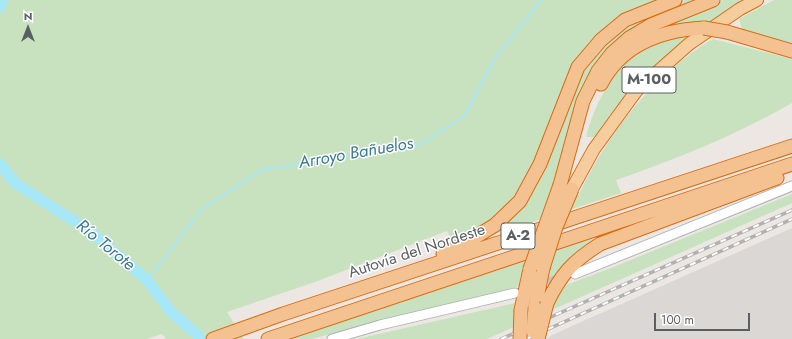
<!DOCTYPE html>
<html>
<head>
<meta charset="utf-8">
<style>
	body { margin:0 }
	#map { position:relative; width:792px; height:339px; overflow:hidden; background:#ece7e2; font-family:Jost,sans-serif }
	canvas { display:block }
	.north { position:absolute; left:8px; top:8px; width:40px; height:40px; -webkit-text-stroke:3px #fff; paint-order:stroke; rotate:0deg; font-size:11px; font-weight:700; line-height:16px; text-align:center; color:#5a5f61 }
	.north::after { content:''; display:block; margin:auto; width:14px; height:18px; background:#5a5f61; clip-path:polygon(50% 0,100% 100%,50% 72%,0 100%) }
	.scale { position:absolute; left:654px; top:313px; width:96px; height:18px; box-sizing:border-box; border:2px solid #5a5f61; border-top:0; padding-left:5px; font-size:12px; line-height:14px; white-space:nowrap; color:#5a5f61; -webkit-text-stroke:3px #fff; paint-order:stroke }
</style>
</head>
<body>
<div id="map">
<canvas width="792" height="339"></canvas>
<div class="north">N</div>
<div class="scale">100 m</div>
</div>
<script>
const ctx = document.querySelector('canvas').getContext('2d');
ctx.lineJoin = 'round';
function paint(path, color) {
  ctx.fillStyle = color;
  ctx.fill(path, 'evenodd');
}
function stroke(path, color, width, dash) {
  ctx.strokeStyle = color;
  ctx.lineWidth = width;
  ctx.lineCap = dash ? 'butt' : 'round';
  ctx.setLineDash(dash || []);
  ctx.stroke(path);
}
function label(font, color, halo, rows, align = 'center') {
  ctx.font = font + ' Jost,sans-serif';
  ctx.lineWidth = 3;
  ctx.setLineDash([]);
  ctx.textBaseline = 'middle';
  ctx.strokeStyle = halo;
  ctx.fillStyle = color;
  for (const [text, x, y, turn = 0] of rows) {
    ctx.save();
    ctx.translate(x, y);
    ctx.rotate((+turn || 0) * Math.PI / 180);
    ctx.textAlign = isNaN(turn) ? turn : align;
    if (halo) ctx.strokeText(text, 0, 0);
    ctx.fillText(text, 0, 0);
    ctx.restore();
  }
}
const industrial = new Path2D(`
	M792,228V339H547L552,335Z`);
const green = new Path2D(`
	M0,0H658L619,17L595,38L524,188L497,217L455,245L447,231L315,282L227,312L244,339H166L162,334L147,339H0Z
	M686,0H702L617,42L564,156L554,184L579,195C606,135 656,72 713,39L792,59V103C736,135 677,159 616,180L621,193L478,240L500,226L592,55L632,19Z
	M723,0H743C705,24 668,51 637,84C621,100 608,119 594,137H586C595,103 613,68 644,49C652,44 663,41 672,37L676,24L650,29Z
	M774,0H792V45L742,29L739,19Z
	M792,194V203L487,339H357L515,303V318L554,304L561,287L616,266Z
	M592,239L597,241L547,290L550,269L521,274L519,286L497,293L311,339H290Z`);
const stream = new Path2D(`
	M147,280L203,208L262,170L423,143L464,116L495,58L541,0`);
const river = new Path2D(`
	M0,7L2,0
	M0,164L15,183L91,232L147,280L171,312L202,339`);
const tertiaryTunnel = new Path2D(`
	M535,287L563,277`);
const tertiary = new Path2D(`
	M575,274L792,186
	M332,339L380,325L515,293`);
const trunk = new Path2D(`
	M572,189L594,149L637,90L689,44L740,9L757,0`);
const motorway = new Path2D(`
	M727,32L792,51
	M601,84C622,44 661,30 704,28
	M560,185L583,101L598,71L612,53L629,38L651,25L713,0
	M443,254L461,246L495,225L520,201L540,164L578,67L601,40L625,20L675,0
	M547,303C561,274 573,261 600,244L777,178
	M535,308L543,268
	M521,310L530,269
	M213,339L283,314L792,146
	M268,339L792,164`);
const rail = new Path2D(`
	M501,339L792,210
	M526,339L792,219`);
const motorwayBridge = new Path2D(`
	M704,28L727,32
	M543,268L556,227L572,189
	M530,269L560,185
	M533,331L535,308
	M520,339L521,310
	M538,339L547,303`);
const shields = [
	[649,80,54],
	[518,236,34]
];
const shieldNames = [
	["M-100",649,80],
	["A-2",518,236]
];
const streetNames = [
	["Autovía del Nordeste",417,252,-18]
];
const waterNames = [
	["Arroyo Bañuelos",356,154,-10],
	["Río Torote",105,246,39]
];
paint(industrial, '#dad7d4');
paint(green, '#c8e2c0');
stroke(stream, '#a6e8f8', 2);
stroke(river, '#a6e8f8', 11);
stroke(tertiaryTunnel, '#c8c5c2', 9, [9, 4.5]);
stroke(tertiary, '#adb1b3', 11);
stroke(trunk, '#db6b12', 14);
stroke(motorway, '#db6b12', 15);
stroke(tertiary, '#fff', 9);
stroke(trunk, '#f6ce9e', 12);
stroke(motorway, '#f4c291', 13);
stroke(rail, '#b0b1b1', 3.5);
stroke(rail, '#fff', 2, [6]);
stroke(motorwayBridge, '#db6b12', 15, []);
stroke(motorwayBridge, '#f4c291', 13);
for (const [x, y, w] of shields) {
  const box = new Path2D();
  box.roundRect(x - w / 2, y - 13, w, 26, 3);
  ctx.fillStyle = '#fff';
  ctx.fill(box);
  stroke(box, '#5a5f61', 1);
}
label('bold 15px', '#5a5f61', null, shieldNames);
label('16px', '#5a5f61', '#fff', streetNames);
label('italic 17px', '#3c788e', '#fff', waterNames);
</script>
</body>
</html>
